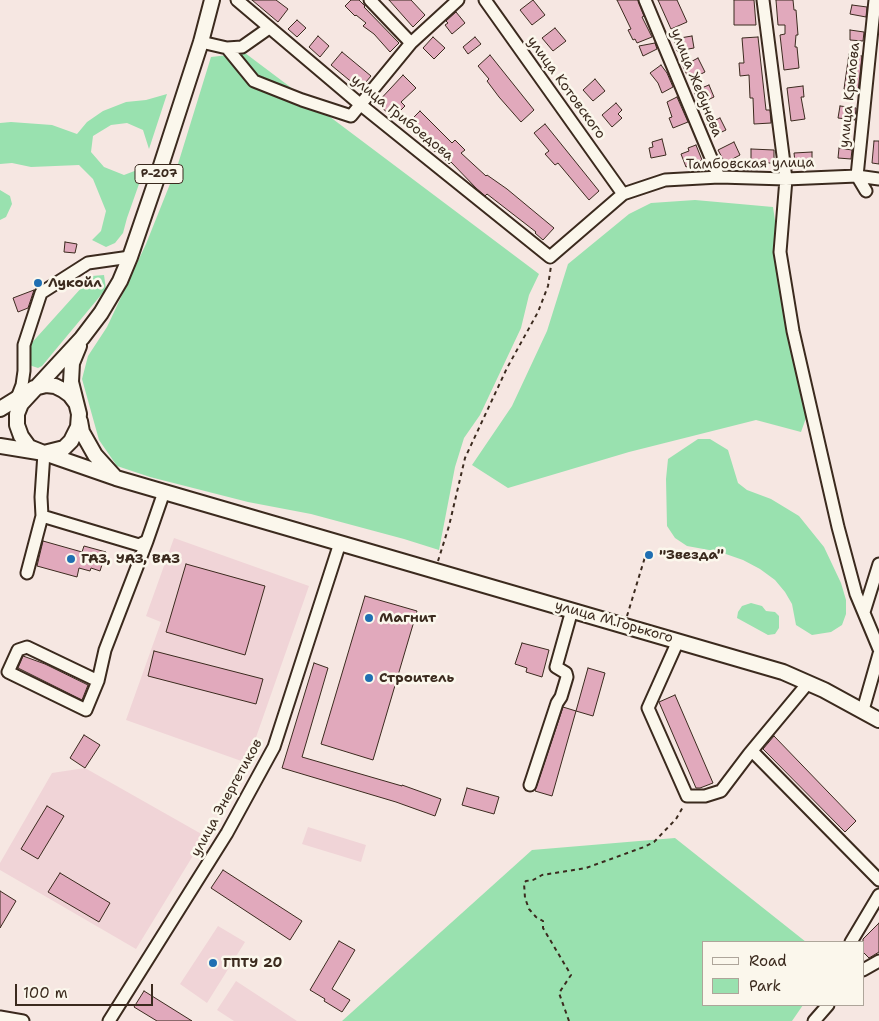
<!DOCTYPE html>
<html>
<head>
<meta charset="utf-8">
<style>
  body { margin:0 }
  #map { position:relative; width:879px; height:1021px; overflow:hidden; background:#f6e7e2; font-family:"Shantell Sans",sans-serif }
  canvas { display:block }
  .legend { position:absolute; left:702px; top:941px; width:162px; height:65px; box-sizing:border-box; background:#fbf7ec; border:1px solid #aea59a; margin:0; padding:6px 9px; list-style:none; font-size:15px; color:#3b2a1e }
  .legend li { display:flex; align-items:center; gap:10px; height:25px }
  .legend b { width:25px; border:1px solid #aea59a }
  .scale { position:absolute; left:15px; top:984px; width:138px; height:22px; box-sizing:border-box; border:2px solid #3b2a1e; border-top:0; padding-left:6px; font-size:15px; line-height:18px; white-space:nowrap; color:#3b2a1e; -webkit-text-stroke:4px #fbf7ec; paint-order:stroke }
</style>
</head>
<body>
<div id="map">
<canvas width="879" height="1021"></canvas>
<ul class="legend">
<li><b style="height:6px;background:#fbf7ec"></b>Road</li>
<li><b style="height:14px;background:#99e1af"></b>Park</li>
</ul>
<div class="scale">100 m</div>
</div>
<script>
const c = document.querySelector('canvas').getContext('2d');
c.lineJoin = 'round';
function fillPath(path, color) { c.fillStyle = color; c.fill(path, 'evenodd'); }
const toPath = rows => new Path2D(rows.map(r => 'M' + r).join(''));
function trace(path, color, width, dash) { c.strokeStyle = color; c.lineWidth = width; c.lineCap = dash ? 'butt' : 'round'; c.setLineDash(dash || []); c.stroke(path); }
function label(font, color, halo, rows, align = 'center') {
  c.font = font + ' "Shantell Sans",sans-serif'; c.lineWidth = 5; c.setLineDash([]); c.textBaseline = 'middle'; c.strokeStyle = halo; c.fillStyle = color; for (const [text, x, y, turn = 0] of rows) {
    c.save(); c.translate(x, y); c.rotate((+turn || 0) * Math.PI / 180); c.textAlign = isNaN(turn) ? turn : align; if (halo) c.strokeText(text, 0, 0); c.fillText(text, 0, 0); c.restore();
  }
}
fillPath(toPath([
  [174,538,309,586,247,763,126,720,161,622,146,616],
  [85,768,205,836,136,949,0,870,0,863,52,773],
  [308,827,366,845,361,862,302,844],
  [218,926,245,942,207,1003,180,984],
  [236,981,297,1021,234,1021,217,1010]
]), '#f0d4d7');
fillPath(toPath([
  [245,53,539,274,529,295,521,328,480,415,464,438,455,467,439,550,404,539,311,514,248,502,150,477,117,466,99,440,82,379,88,356,107,327,146,244,178,164,211,57],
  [167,94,149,149,143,130,127,123,111,125,93,136,91,152,104,167,124,175,145,167,127,218,123,233,115,243,106,247,92,240,101,231,106,211,93,179,79,165,31,167,12,163,0,164,0,123,11,122,52,125,77,134,87,122,103,111,126,102,146,100],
  [0,190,10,196,12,204,6,217,0,220],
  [695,200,773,207,781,261,789,339,811,404,801,432,756,420,629,452,508,488,472,465,512,406,547,331,568,264,629,214,651,203],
  [104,275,106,289,42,366,38,368,32,366,24,361,28,347,92,276],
  [698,439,710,439,728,450,738,483,747,490,771,499,799,516,824,547,841,583,846,600,846,614,842,625,831,632,812,635,796,625,792,604,785,592,775,580,760,569,743,560,720,552,687,546,675,538,667,526,666,479,668,459],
  [751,603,762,606,766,611,775,612,779,616,779,628,775,634,768,635,737,618,738,612,742,606],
  [675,838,806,942,703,942,703,1005,803,1005,792,1021,342,1021,532,850]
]), '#99e1af');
const building = toPath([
  [252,0,276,0,288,9,278,22,252,0],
  [351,0,359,0,365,6,364,7,399,43,390,52,374,34,363,26,366,23,356,15,355,16,345,6,351,0],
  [389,0,411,0,425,15,413,27,389,0],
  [533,0,545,15,532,25,520,10,533,0],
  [617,0,638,0,644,16,642,17,652,37,637,43,635,39,633,40,628,30,631,29,617,0],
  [658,0,677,0,687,22,671,29,658,0],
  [734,0,754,0,756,25,734,25,734,0],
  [776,0,793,0,794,10,796,10,798,35,796,35,795,47,797,47,799,68,784,70,780,35,785,34,785,25,778,25,776,0],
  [852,5,867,7,866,17,850,14,852,5],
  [456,12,465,23,452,34,445,25,448,23,446,21,456,12],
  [297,20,306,28,297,37,288,29,297,20],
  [555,28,566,41,553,51,542,38,555,28],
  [850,30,864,32,863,41,850,40,850,30],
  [318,36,329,46,320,57,309,47,318,36],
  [692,36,694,48,677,51,674,39,692,36],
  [433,37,445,48,434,59,423,48,433,37],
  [475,37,481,44,468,54,463,47,475,37],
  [758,37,766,110,770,110,771,123,754,124,753,98,750,98,749,75,740,76,739,63,744,63,742,38,758,37],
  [655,43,657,49,643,56,639,46,655,43],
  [342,52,371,76,360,89,331,65,342,52],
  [849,54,862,56,858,92,844,89,849,54],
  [490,55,534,110,521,122,499,97,487,81,489,79,478,66,490,55],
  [698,58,705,72,693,78,690,73,687,75,683,66,698,58],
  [661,65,667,73,673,87,662,93,658,83,650,73,661,65],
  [403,75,416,88,401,102,405,106,393,118,377,103,403,75],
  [595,79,605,91,593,101,583,90,595,79],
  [709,85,714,97,699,104,694,91,709,85],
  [803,86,804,97,801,97,805,119,791,121,787,88,803,86],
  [677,97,688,122,673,128,669,118,672,117,667,102,677,97],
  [616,103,622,110,618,114,622,118,612,127,602,115,616,103],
  [840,106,856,108,855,120,838,118,840,106],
  [420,111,452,143,455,140,465,150,461,153,486,176,487,175,507,189,554,228,543,240,535,233,536,232,487,194,485,196,476,188,451,162,449,164,436,151,435,152,406,125,420,111],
  [720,118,726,130,713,136,707,124,720,118],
  [545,124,599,191,589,200,558,163,555,165,545,154,549,151,534,133,545,124],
  [662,139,666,155,651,158,649,148,653,147,652,142,662,139],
  [874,141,879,141,879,164,872,163,874,141],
  [734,142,740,155,725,163,718,150,734,142],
  [696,145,702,160,686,167,681,154,689,151,688,148,696,145],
  [839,148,852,150,851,159,838,158,839,148],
  [751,149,774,150,774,163,751,163,751,149],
  [812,152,812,162,795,162,794,153,812,152],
  [65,242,77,244,75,253,64,252,65,242],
  [34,290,28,308,18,312,13,298,34,290],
  [43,541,82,552,84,546,106,552,100,571,91,568,90,571,79,568,77,577,37,566,43,541],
  [186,564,265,586,245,655,166,632,186,564],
  [365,596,417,611,373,760,321,744,365,596],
  [522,643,549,650,542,677,526,672,527,668,515,664,522,643],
  [154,651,263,679,256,704,148,676,154,651],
  [23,656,45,664,88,685,82,700,18,668,23,656],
  [314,663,328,668,302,757,402,786,402,785,441,799,435,816,396,802,282,768,314,663],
  [588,668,605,673,593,716,576,711,588,668],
  [675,695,713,783,700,788,696,788,659,702,675,695],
  [563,707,576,711,552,796,535,791,563,707],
  [84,735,100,745,85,768,70,758,84,735],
  [774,736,856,821,845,832,763,749,774,736],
  [467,788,499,797,494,814,462,805,467,788],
  [47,806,64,816,38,859,21,849,47,806],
  [223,870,302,921,290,940,211,888,223,870],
  [60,873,110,903,99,922,48,892,60,873],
  [0,891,16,901,0,928,0,891],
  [879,923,879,952,869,958,863,952,863,939,879,923],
  [339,941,355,950,332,989,350,1000,342,1012,324,1001,325,999,310,990,339,941],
  [144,991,192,1021,157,1021,134,1007,144,991]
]);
fillPath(building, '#e1a9bc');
trace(building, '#3b2a1e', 1);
const minor = toPath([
  [237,0,361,105,550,257,623,194,665,180,719,177,786,179,857,176,879,179],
  [370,0,411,43],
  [485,0,623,194],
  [645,0,719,177],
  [763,0,786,179,780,252,793,331,838,527,856,594,879,649],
  [201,42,227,48,254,81,302,100,351,116,411,43,458,0],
  [227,48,242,47,269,28],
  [866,191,857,176,875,0],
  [17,398,22,385,24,371,24,345,41,293,88,263,130,257],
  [44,453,41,497,42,516,139,545,147,541,164,492],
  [27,573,42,516],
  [864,612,879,564],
  [678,641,648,708,687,796,705,796,721,791,749,754,808,683],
  [98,681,27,647,18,650,8,672,86,710,98,681,105,650,147,541],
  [863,710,879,654],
  [752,751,879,880],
  [530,785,557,703,561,697,567,677,566,673,556,667,572,610],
  [851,942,879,895],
  [863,970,879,961],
  [0,1017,23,1021],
  [109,1021,227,833,274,747,340,543],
  [814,1021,828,1005]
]);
const major = toPath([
  [212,0,201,42,156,181,130,257,120,281,101,313,82,338,21,404,17,414,17,425,21,436,29,447,44,453,116,478,783,672,824,690,879,720],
  [0,409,34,388,46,385,55,386,63,390,70,395,76,403],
  [80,421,82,432,95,455,114,476],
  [0,446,44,453,64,448,71,441,78,427,79,414,71,382,72,363,79,346]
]);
trace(minor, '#3b2a1e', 15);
trace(major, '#3b2a1e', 18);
trace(toPath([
  [438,561,449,526,465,458,507,368,538,312,548,286,551,266],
  [627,616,645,557],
  [569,1021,559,993,571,975,543,928,543,921,536,917,529,909,525,898,524,883,526,881,533,880,542,875,586,868,644,847,654,842,676,819,683,807]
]), '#3b2a1e', 2, [4, 4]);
trace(minor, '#fbf7ec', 11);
trace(major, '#fbf7ec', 14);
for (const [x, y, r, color] of [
  [38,283,5,"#1f6fb2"],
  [649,555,5,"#1f6fb2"],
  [71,559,5,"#1f6fb2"],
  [369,618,5,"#1f6fb2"],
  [369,678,5,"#1f6fb2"],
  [213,963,5,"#1f6fb2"]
]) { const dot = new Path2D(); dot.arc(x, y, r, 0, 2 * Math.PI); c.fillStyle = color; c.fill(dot); trace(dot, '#fbf7ec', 2); }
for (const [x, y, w] of [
  [159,174,48]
]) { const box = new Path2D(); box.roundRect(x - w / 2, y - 9.5, w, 19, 4); c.fillStyle = '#fbf7ec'; c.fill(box); trace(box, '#3b2a1e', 1); }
label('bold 12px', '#3b2a1e', null, [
  ["Р-207",159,174]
]);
label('14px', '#3b2a1e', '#fbf7ec', [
  ["улица Жебунева",696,83,68],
  ["улица Котовского",566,88,54],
  ["улица Крылова",850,95,-84],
  ["улица Грибоедова",402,118,39],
  ["Тамбовская улица",750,164,-1],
  ["улица М.Горького",614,622,16],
  ["улица Энергетиков",227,798,-61]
]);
label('bold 14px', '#3b2a1e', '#fbf7ec', [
  ["Лукойл",48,283],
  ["\"Звезда\"",659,555],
  ["ГАЗ, УАЗ, ВАЗ",81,559],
  ["Магнит",379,618],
  ["Строитель",379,678],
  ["ГПТУ 20",223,963]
], 'left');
</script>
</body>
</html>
